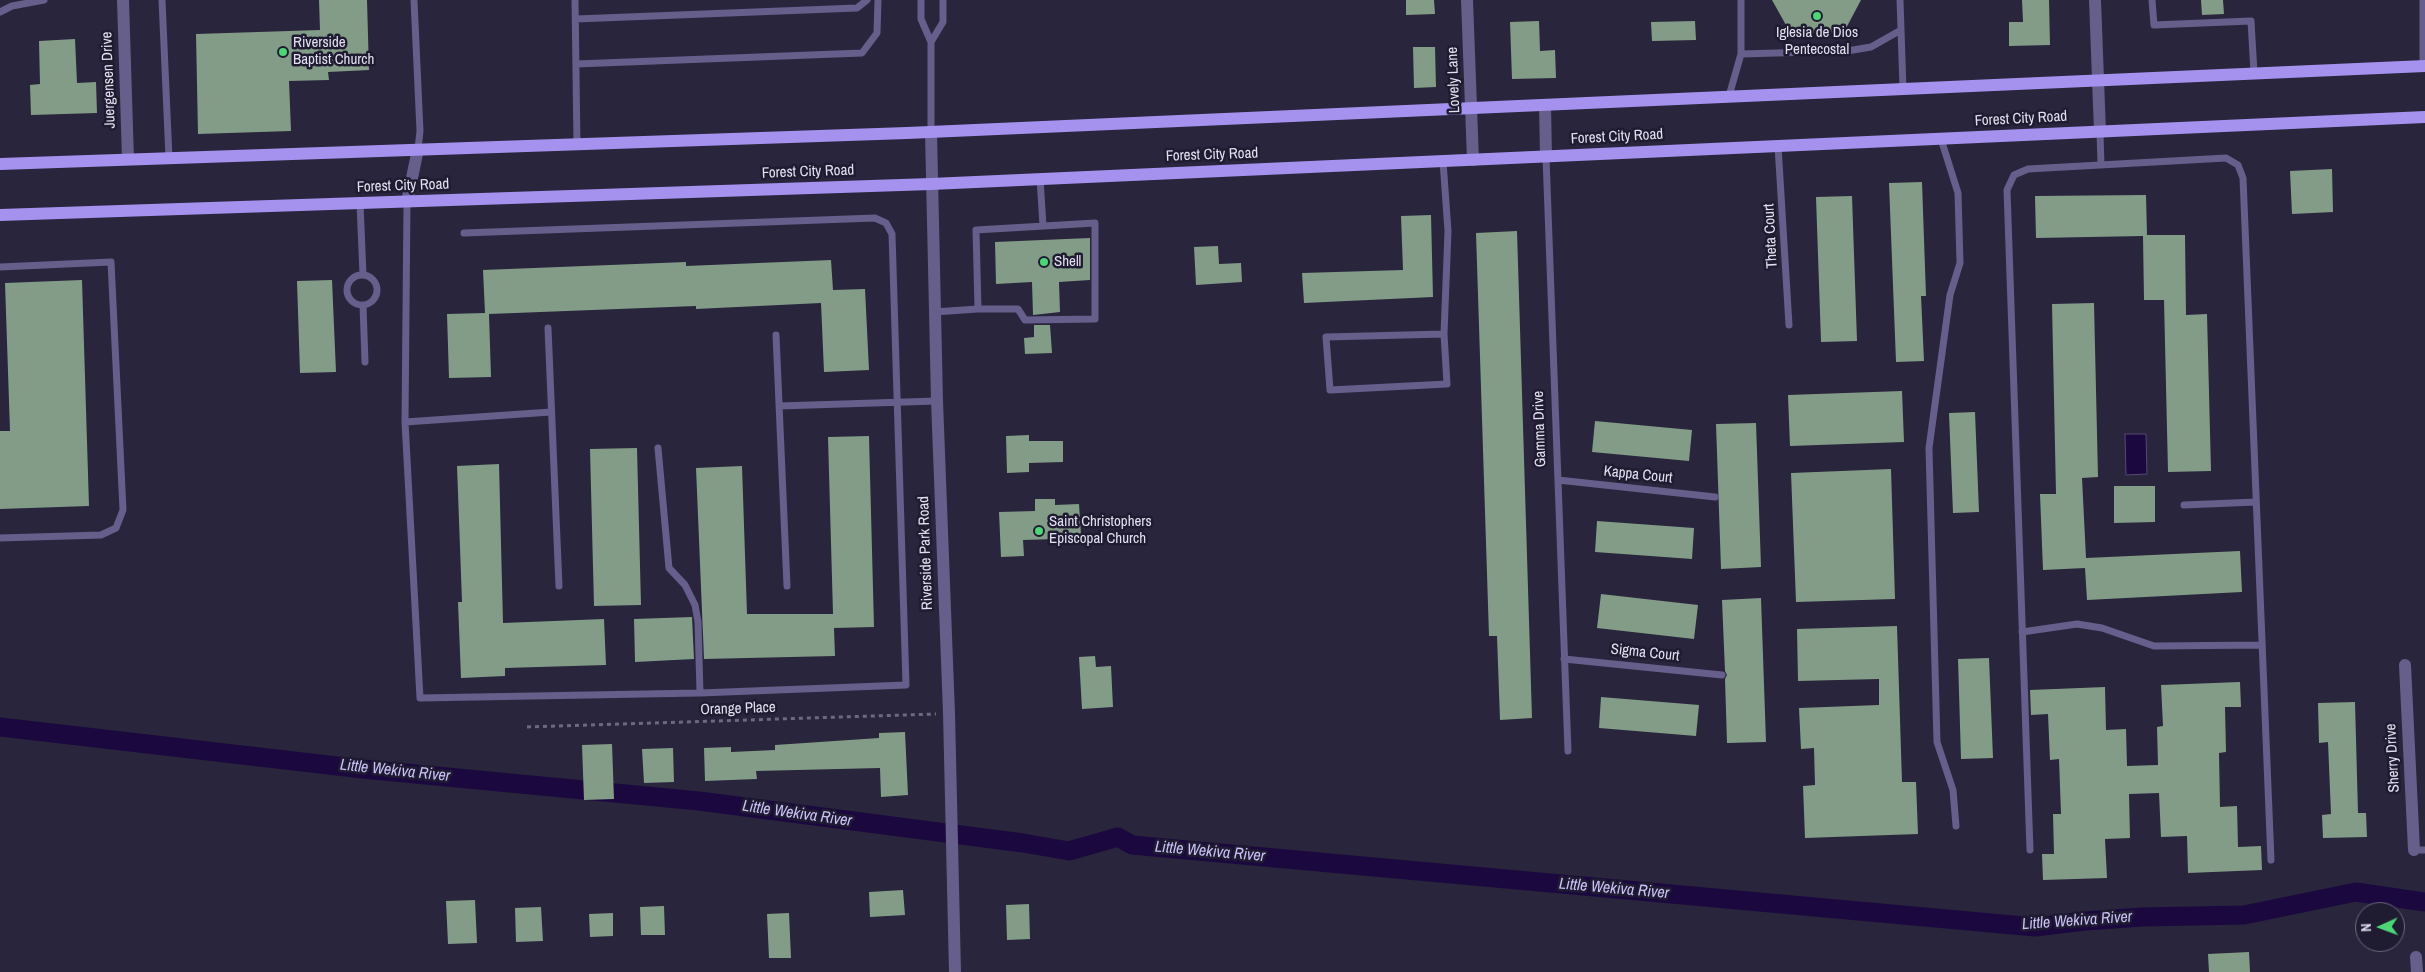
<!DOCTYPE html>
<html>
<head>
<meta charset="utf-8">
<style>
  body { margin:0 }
  #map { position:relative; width:2425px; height:972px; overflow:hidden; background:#29253c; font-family:"Archivo Narrow",sans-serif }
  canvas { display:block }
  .north { position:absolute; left:2355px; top:902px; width:50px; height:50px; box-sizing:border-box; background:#1f1b31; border:1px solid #6d6a7d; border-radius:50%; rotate:268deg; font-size:14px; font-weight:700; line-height:20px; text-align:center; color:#e2e0f0 }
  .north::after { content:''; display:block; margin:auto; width:18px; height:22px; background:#4dd676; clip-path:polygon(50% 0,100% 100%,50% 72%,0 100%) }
</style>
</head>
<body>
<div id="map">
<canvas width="2425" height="972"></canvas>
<div class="north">N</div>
</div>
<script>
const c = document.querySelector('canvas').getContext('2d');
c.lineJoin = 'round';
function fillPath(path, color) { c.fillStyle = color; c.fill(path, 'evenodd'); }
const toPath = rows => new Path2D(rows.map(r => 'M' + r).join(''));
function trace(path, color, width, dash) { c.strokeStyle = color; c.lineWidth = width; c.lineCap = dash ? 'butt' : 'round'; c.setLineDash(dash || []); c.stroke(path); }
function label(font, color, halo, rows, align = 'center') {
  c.font = font + ' "Archivo Narrow",sans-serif'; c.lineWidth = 5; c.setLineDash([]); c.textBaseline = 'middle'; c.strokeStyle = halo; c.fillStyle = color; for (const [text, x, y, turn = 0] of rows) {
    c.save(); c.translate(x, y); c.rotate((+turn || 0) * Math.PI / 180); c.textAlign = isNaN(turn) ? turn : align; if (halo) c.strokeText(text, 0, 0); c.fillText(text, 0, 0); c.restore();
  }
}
const water = toPath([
  [2125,434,2146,434,2147,474,2126,475,2125,434]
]);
fillPath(water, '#1b083f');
trace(water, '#574974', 1);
trace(toPath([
  [0,727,363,769,699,801,1023,843,1069,851,1118,837,1132,845,2035,927,2085,921,2143,917,2244,915,2356,892,2425,902]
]), '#1b083f', 19);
fillPath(toPath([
  [319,0,367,0,369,70,328,72,329,80,289,81,291,131,198,134,196,34,320,30],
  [1406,0,1434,0,1435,14,1406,15],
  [1772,0,1861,0,1844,32,1791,34],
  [2022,0,2049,0,2050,45,2009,46,2009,22,2023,22],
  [2201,0,2223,0,2224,14,2202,15],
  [1539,21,1540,51,1555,50,1556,78,1512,79,1510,22],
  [1695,21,1696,40,1652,41,1651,22],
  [75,39,77,83,96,82,97,113,31,115,30,85,40,84,39,41],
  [1413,47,1435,47,1436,87,1414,88],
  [2332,169,2333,212,2292,214,2290,171],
  [1922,182,1926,296,1921,296,1924,361,1896,362,1889,183],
  [2146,195,2147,235,2185,235,2186,315,2207,314,2211,471,2168,472,2164,300,2144,300,2143,236,2036,238,2035,196],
  [1852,196,1857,341,1821,342,1816,197],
  [1431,215,1433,297,1304,303,1302,273,1403,270,1401,216],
  [1517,231,1532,718,1500,720,1497,636,1489,636,1476,233],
  [1090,238,1090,280,1059,282,1060,312,1033,315,1032,282,996,284,995,242],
  [1218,246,1219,264,1241,263,1242,282,1196,285,1194,247],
  [831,260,833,290,865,289,869,370,824,372,821,303,696,309,696,306,489,314,491,377,449,378,447,314,485,313,483,270,686,262,686,266],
  [82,280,89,506,0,509,0,431,10,431,5,283],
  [332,280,336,372,300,373,297,281],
  [2094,303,2098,477,2082,478,2086,558,2240,551,2242,592,2087,600,2085,568,2043,570,2040,494,2056,494,2052,304],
  [1034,325,1050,325,1052,353,1025,354,1024,338,1034,337],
  [1902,391,1904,442,1790,446,1788,395],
  [1975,412,1979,512,1953,513,1949,413],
  [1595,421,1692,430,1689,461,1592,452],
  [1756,423,1761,567,1721,569,1716,424],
  [1029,435,1029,441,1063,441,1063,462,1029,463,1029,472,1007,473,1006,436],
  [869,436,874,627,834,628,835,656,704,659,696,468,742,466,747,614,833,614,828,437],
  [637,448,641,605,594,606,590,449],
  [499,464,503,623,604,619,606,665,505,668,505,676,461,678,458,602,462,602,457,466],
  [1891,469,1895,599,1796,602,1791,473],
  [2114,486,2155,486,2155,522,2114,523],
  [1035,499,1055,499,1055,505,1079,504,1081,535,1056,536,1056,539,1023,540,1024,556,1001,557,999,512,1035,511],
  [1597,521,1694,528,1692,559,1595,552],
  [1601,594,1698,605,1694,639,1597,628],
  [1761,598,1766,742,1727,743,1725,679,1727,675,1725,671,1722,600],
  [692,617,694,659,635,662,634,619],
  [1897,626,1902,782,1916,782,1918,834,1805,838,1803,786,1815,785,1814,748,1801,749,1799,708,1879,705,1879,679,1798,681,1797,629],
  [1095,656,1096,667,1111,666,1113,707,1082,709,1079,657],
  [1989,658,1993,758,1961,759,1958,659],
  [2240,682,2241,707,2225,707,2226,752,2219,753,2220,807,2237,806,2238,847,2261,846,2262,870,2188,873,2187,836,2161,837,2159,793,2129,794,2130,838,2105,839,2107,878,2043,880,2042,854,2054,854,2053,814,2061,814,2059,759,2050,760,2048,714,2031,715,2030,690,2105,687,2106,730,2126,729,2127,766,2158,765,2157,727,2163,726,2161,685],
  [1601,697,1699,705,1696,736,1599,728],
  [2355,702,2358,813,2366,813,2367,837,2323,838,2322,815,2331,814,2328,742,2319,743,2318,703],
  [905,732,908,795,881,797,880,768,756,771,757,779,705,781,704,748,731,747,731,752,775,750,775,745,879,738,879,733],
  [612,744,614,799,584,800,582,745],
  [673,748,674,782,644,783,642,749],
  [903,890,905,915,870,917,869,892],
  [475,900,477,943,448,944,446,901],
  [1029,904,1030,939,1007,940,1006,905],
  [664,906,665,935,641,935,640,907],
  [541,907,543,941,516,942,515,908],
  [613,913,613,936,590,937,589,914],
  [789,913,791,958,769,958,767,914],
  [2249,952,2250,972,2209,972,2208,954]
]), '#839c87');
trace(toPath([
  [527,727,936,714]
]), '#6d6a7e', 3, [4, 4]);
trace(toPath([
  [162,0,169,158],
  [414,0,420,131,418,149],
  [575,0,577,144],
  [921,0,921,19,931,42,931,132],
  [1900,0,1903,89],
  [2152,0,2154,25,2251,21,2254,73],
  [2423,0,2423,66],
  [0,12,12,6,44,0],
  [576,19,857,8,867,0],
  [931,42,943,22,943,0],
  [1741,54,1847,51,1871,47,1901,30],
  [576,64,862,53,877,33,878,0],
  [1729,96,1741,54,1741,0],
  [2100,132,2101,165],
  [1941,139,1958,193,1960,263,1950,295,1929,448,1937,742,1953,790,1956,826],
  [1778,146,1789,325],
  [1546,157,1568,751],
  [1443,161,1448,231,1444,334,1447,384,1330,390,1326,337,1444,334],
  [1040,178,1043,226],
  [407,202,405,422,420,698,700,693,906,685,892,234,886,223,875,218,464,233],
  [360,203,363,275],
  [0,267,111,262,123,510,116,528,101,535,0,538],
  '347 290a15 15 0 1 1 30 0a15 15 0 1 1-30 0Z',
  [363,305,365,362],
  [934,312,978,309,1018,309,1025,320,1095,319,1095,223,976,230,978,309],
  [548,328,559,586],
  [776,335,787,586],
  [779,406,937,401],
  [405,422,551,412],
  [658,448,669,568,685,585,695,605,698,622,700,693],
  [1558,480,1715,497],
  [2184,505,2256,502],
  [2022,632,2077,624,2102,628,2154,646,2262,645],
  [1564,659,1722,675],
  [2030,850,2007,190,2014,175,2028,169,2226,158,2238,165,2243,178,2271,860],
  [2414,850,2425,850]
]), '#665e8b', 7);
trace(toPath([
  [123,0,128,159],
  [1467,0,1473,160],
  [2095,0,2100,132],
  [1545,105,1546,157],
  [407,202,418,149],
  [2405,665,2414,850],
  [2416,957,2417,972]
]), '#665e8b', 12);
trace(toPath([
  [931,132,937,401,949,713,955,972]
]), '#665e8b', 12);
trace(toPath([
  [0,164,907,133,2425,66],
  [0,215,931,184,2425,117]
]), '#a492ee', 12);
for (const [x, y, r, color] of [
  [1817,16,5,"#4dd676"],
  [283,52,5,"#4dd676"],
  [1044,262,5,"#4dd676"],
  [1039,531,5,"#4dd676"]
]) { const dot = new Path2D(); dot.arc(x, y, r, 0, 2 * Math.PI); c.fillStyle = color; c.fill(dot); trace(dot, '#1f1b31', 2); }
label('15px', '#e2e0f0', '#1f1b31', [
  ["Iglesia de Dios",1817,33,"center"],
  ["Pentecostal",1817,50,"center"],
  ["Riverside",293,43],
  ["Baptist Church",293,60],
  ["Shell",1054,262],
  ["Saint Christophers",1049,522],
  ["Episcopal Church",1049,539]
], 'left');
label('15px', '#e2e0f0', '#1f1b31', [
  ["Juergensen Drive",109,80,-92],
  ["Lovely Lane",1454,80,-92],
  ["Forest City Road",2021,119,-3],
  ["Forest City Road",1617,137,-3],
  ["Forest City Road",1212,155,-2],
  ["Forest City Road",808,172,-2],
  ["Forest City Road",403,186,-2],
  ["Theta Court",1771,236,-93],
  ["Gamma Drive",1540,429,-92],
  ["Kappa Court",1638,475,6],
  ["Riverside Park Road",926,553,-92],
  ["Sigma Court",1645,653,6],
  ["Orange Place",738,709,-2],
  ["Sherry Drive",2393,758,-93]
]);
label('italic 16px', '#c9c1f7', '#1f1b31', [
  ["Little Wekiva River",395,771,6],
  ["Little Wekiva River",797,814,8],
  ["Little Wekiva River",1210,852,5],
  ["Little Wekiva River",1614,889,5],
  ["Little Wekiva River",2077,921,-4]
]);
</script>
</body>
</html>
